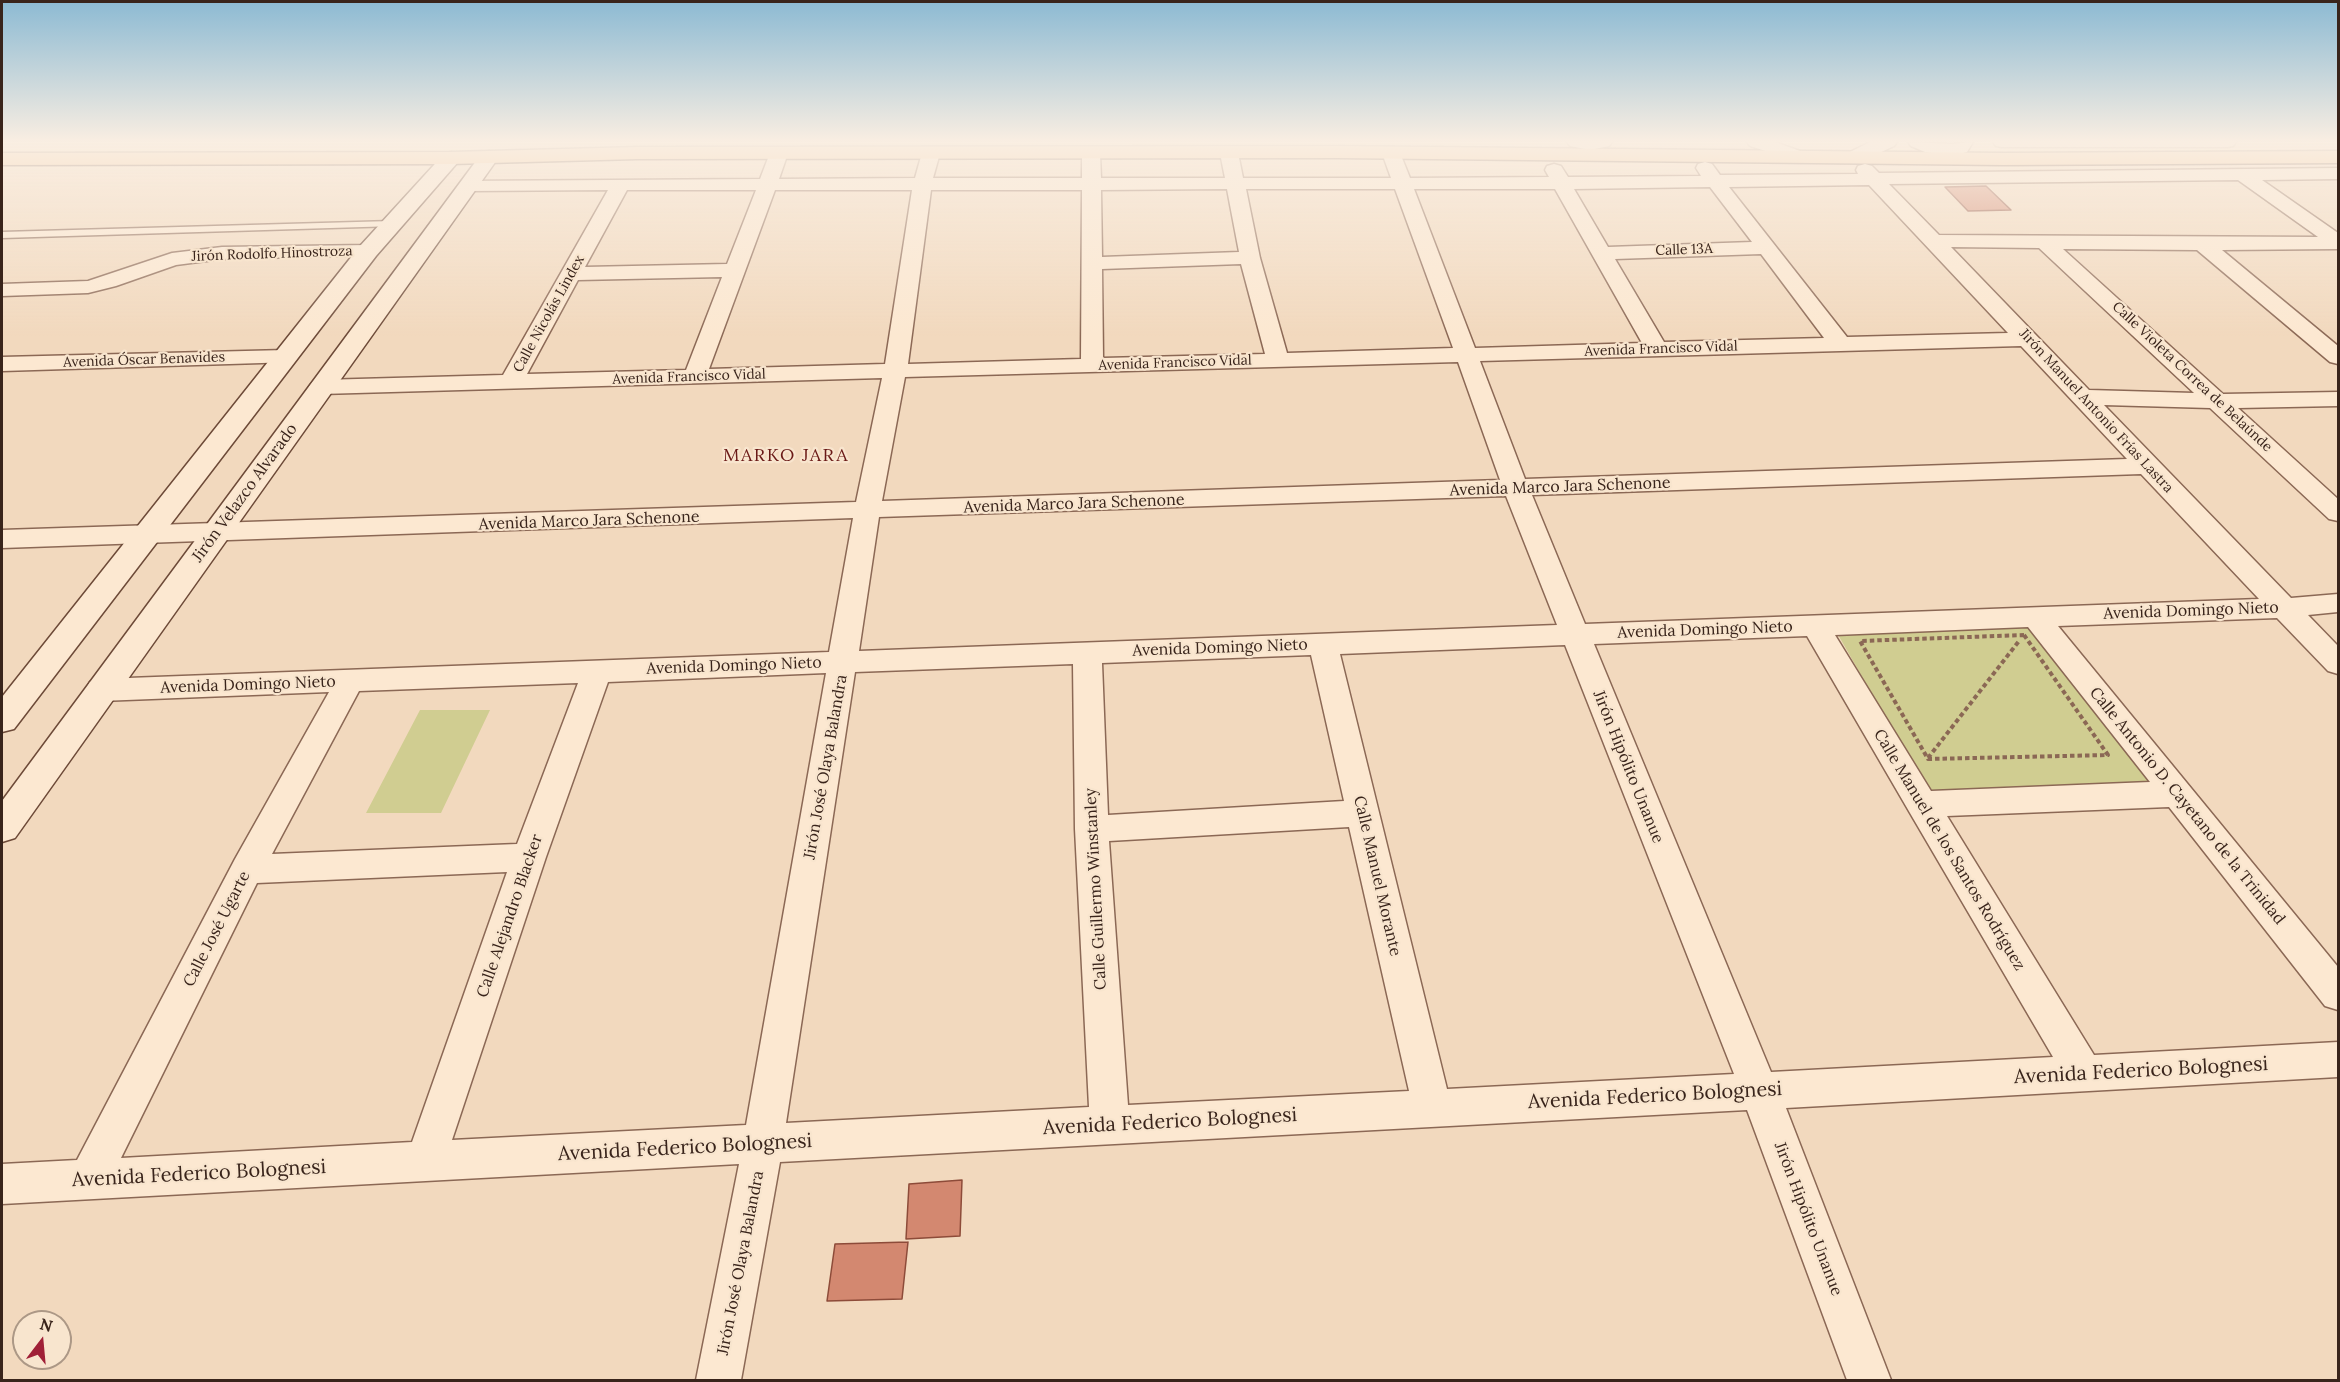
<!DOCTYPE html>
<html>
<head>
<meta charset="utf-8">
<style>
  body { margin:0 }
  #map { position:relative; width:2340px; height:1382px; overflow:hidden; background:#f2d9be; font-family:Lora,serif }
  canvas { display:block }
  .frame { position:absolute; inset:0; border:3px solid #39241b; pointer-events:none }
  .north { position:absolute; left:12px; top:1310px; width:60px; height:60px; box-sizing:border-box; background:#f8e5ce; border:2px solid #ac9886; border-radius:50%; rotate:16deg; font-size:16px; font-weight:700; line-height:24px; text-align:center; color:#39241b }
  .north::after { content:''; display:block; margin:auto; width:21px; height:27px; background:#a02037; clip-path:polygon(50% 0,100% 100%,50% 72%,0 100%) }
</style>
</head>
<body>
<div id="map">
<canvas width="2340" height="1382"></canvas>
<div class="frame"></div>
<div class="north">N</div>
</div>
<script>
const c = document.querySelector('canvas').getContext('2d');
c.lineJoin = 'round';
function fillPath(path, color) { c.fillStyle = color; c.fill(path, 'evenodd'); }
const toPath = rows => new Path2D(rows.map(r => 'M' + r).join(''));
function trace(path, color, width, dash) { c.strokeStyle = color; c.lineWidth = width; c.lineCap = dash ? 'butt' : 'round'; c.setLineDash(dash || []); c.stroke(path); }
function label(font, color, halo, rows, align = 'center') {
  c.font = font + ' Lora,serif'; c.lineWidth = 4.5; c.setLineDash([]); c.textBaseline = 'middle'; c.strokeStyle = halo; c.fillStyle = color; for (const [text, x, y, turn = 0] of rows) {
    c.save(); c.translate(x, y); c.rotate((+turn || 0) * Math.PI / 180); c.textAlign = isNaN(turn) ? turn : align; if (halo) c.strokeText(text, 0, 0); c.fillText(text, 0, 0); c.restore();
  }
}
fillPath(toPath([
  [2035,617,2176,794,1932,791,1886,719,1832,624],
  [420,710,490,710,441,813,366,813]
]), '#d0cd91');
const building = toPath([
  [1986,186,2011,210,1968,211,1945,187,1986,186],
  [962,1180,960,1236,906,1239,909,1184,962,1180],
  [908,1242,902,1299,827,1301,835,1244,908,1242]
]);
fillPath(building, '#d38870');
trace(building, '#8d4b39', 1.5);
const lane = toPath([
  [392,221,396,222,396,226,2,238,2,232,392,221]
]);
const street = toPath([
  [1567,142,1612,142,1609,146,1590,150,1570,146,1567,142],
  [1747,142,1775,142,1800,151,1803,155,1800,159,1794,160,1750,146,1747,142],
  [1993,142,2236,142,2233,146,2227,147,2002,147,1996,146,1993,142],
  [779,148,785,149,788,153,779,179,915,178,922,153,925,149,931,148,937,149,940,153,933,178,1082,178,1082,154,1085,150,1091,149,1097,150,1100,154,1101,178,1225,178,1220,153,1223,149,1229,148,1235,149,1238,153,1243,178,1391,178,1382,153,1385,149,1391,148,1397,149,1400,153,1410,178,1549,177,1545,170,1547,166,1554,164,1561,166,1568,177,1701,176,1696,168,1698,164,1705,162,1712,164,1720,175,1858,174,1856,170,1858,166,1865,164,1872,166,1879,173,2338,168,2338,179,2262,180,2338,233,2338,249,2222,250,2338,346,2338,364,2330,362,2197,250,2063,249,2223,394,2338,392,2338,406,2238,408,2338,499,2338,521,2329,519,2210,408,2104,405,2291,598,2338,594,2338,612,2308,615,2338,646,2338,674,2328,671,2277,618,2058,626,2338,967,2338,1010,2325,1006,2169,807,1947,816,2094,1055,2338,1042,2338,1077,1786,1108,1891,1380,1847,1380,1747,1110,780,1162,741,1380,696,1380,739,1164,2,1204,2,1164,77,1160,235,859,329,692,101,701,90,698,86,690,90,682,101,679,829,652,853,518,2,548,2,530,856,502,882,378,321,394,313,392,309,387,313,382,321,380,503,375,608,190,469,191,462,189,460,185,462,181,760,179,770,153,773,149,779,148],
  [2238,180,2318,237,1939,235,1889,184,2238,180],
  [1869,185,2008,333,1847,337,1729,187,1869,185],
  [1710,187,1752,242,1608,247,1574,189,1710,187],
  [1227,189,1239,252,1102,257,1101,190,1227,189],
  [1246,189,1395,189,1453,348,1287,353,1260,258,1246,189],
  [1414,189,1555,189,1642,343,1475,348,1414,189],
  [627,190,756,190,727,264,585,267,627,190],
  [775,190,912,190,885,364,709,369,775,190],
  [931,190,1082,190,1081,359,908,364,931,190],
  [1951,247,2039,248,2194,393,2089,390,1951,247],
  [1761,254,1824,338,1664,342,1615,259,1761,254],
  [1241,264,1265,354,1103,358,1102,269,1241,264],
  [722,277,686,370,527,374,578,280,722,277],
  [2021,346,2127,459,1525,479,1480,361,2021,346],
  [1458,362,1500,480,882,501,905,377,1458,362],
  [2141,474,2259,599,1585,624,1532,495,2141,474],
  [1506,496,1557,625,859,651,879,517,1506,496],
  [2028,627,2150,782,1931,791,1835,635,2028,627],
  [1807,636,1910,813,2053,1057,1771,1072,1594,644,1807,636],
  [1565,645,1734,1074,1447,1089,1340,654,1565,645],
  [1311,655,1344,801,1108,815,1102,663,1311,655],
  [1073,664,1075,829,1089,1107,786,1123,855,672,1073,664],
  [826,673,746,1125,452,1140,546,857,608,682,826,673],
  [578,683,517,844,272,854,359,691,578,683],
  [1349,827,1409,1091,1128,1105,1109,841,1349,827],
  [507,872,412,1142,121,1158,257,883,507,872],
  [368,245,375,247,378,251,375,255,222,259,176,265,116,286,88,293,2,296,2,284,88,281,172,253,222,247,368,245],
  [286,350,294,352,297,357,294,362,2,371,2,357,286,350]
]);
const secondary = toPath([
  [1870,142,1897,142,1894,146,1860,162,1846,162,1843,158,1846,154,1870,142],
  [1908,142,1952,144,1973,142,1967,152,1952,156,1925,152,1911,146,1908,142],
  [489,151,496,153,499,157,496,161,15,838,2,842,2,801,482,153,489,151],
  [451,152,458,154,461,158,458,162,376,256,14,729,2,732,2,697,360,246,444,154,451,152]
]);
const primary = toPath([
  [1338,146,2004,153,2338,151,2338,163,2004,165,1338,158,637,159,451,164,2,165,2,153,451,152,637,147,1338,146]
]);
trace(lane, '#8b6855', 3);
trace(street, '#8b6855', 3);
trace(secondary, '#6d4a38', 3);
trace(primary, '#58382a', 3);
trace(toPath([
  [2024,635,2108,755,1928,759,1860,641,2024,635],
  [1928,758,2019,641]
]), '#8b6855', 4, [4.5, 3]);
fillPath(lane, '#fce8d1');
fillPath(street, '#fce8d1');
fillPath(secondary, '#fce8d1');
fillPath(primary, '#f9c791');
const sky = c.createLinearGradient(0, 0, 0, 336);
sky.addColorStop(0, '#8cbad3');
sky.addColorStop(0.42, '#f9eee2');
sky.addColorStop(1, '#f9eee200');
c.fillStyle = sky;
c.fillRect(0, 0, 2340, 336);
label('14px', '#39241b', '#f8e5ce', [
  ["Calle 13A",1684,250,-2],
  ["Jirón Rodolfo Hinostroza",272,254,-2],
  ["Calle Nicolás Lindex",549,314,-61],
  ["Avenida Francisco Vidal",1661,349,-2],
  ["Avenida Óscar Benavides",144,360,-2],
  ["Avenida Francisco Vidal",1175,363,-2],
  ["Avenida Francisco Vidal",689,377,-2],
  ["Calle Violeta Correa de Belaúnde",2192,377,43],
  ["Jirón Manuel Antonio Frías Lastra",2096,411,47]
]);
label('16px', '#39241b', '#f8e5ce', [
  ["Avenida Marco Jara Schenone",1560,487,-2],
  ["Jirón Velazco Alvarado",245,493,-54],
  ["Avenida Marco Jara Schenone",1074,504,-2],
  ["Avenida Marco Jara Schenone",589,521,-2],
  ["Avenida Domingo Nieto",2191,611,-2],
  ["Avenida Domingo Nieto",1705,630,-2],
  ["Avenida Domingo Nieto",1220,648,-2],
  ["Avenida Domingo Nieto",734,666,-2],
  ["Avenida Domingo Nieto",248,685,-2],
  ["Jirón José Olaya Balandra",826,767,-80],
  ["Jirón Hipólito Unanue",1628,767,68],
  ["Calle Antonio D. Cayetano de la Trinidad",2187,806,51],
  ["Calle Manuel de los Santos Rodríguez",1949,850,59],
  ["Calle Manuel Morante",1377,876,77],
  ["Calle Guillermo Winstanley",1096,889,-93],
  ["Calle Alejandro Blacker",510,916,-71],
  ["Calle José Ugarte",217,929,-63],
  ["Jirón Hipólito Unanue",1808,1219,69],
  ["Jirón José Olaya Balandra",741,1263,-79]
]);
c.letterSpacing = '1.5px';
label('18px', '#6a1916', '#f8e5ce', [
  ["MARKO JARA",786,456]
]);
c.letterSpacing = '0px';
label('20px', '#39241b', '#f8e5ce', [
  ["Avenida Federico Bolognesi",2141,1071,-3],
  ["Avenida Federico Bolognesi",1655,1096,-3],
  ["Avenida Federico Bolognesi",1170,1122,-3],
  ["Avenida Federico Bolognesi",685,1148,-3],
  ["Avenida Federico Bolognesi",199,1174,-3]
]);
</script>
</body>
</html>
